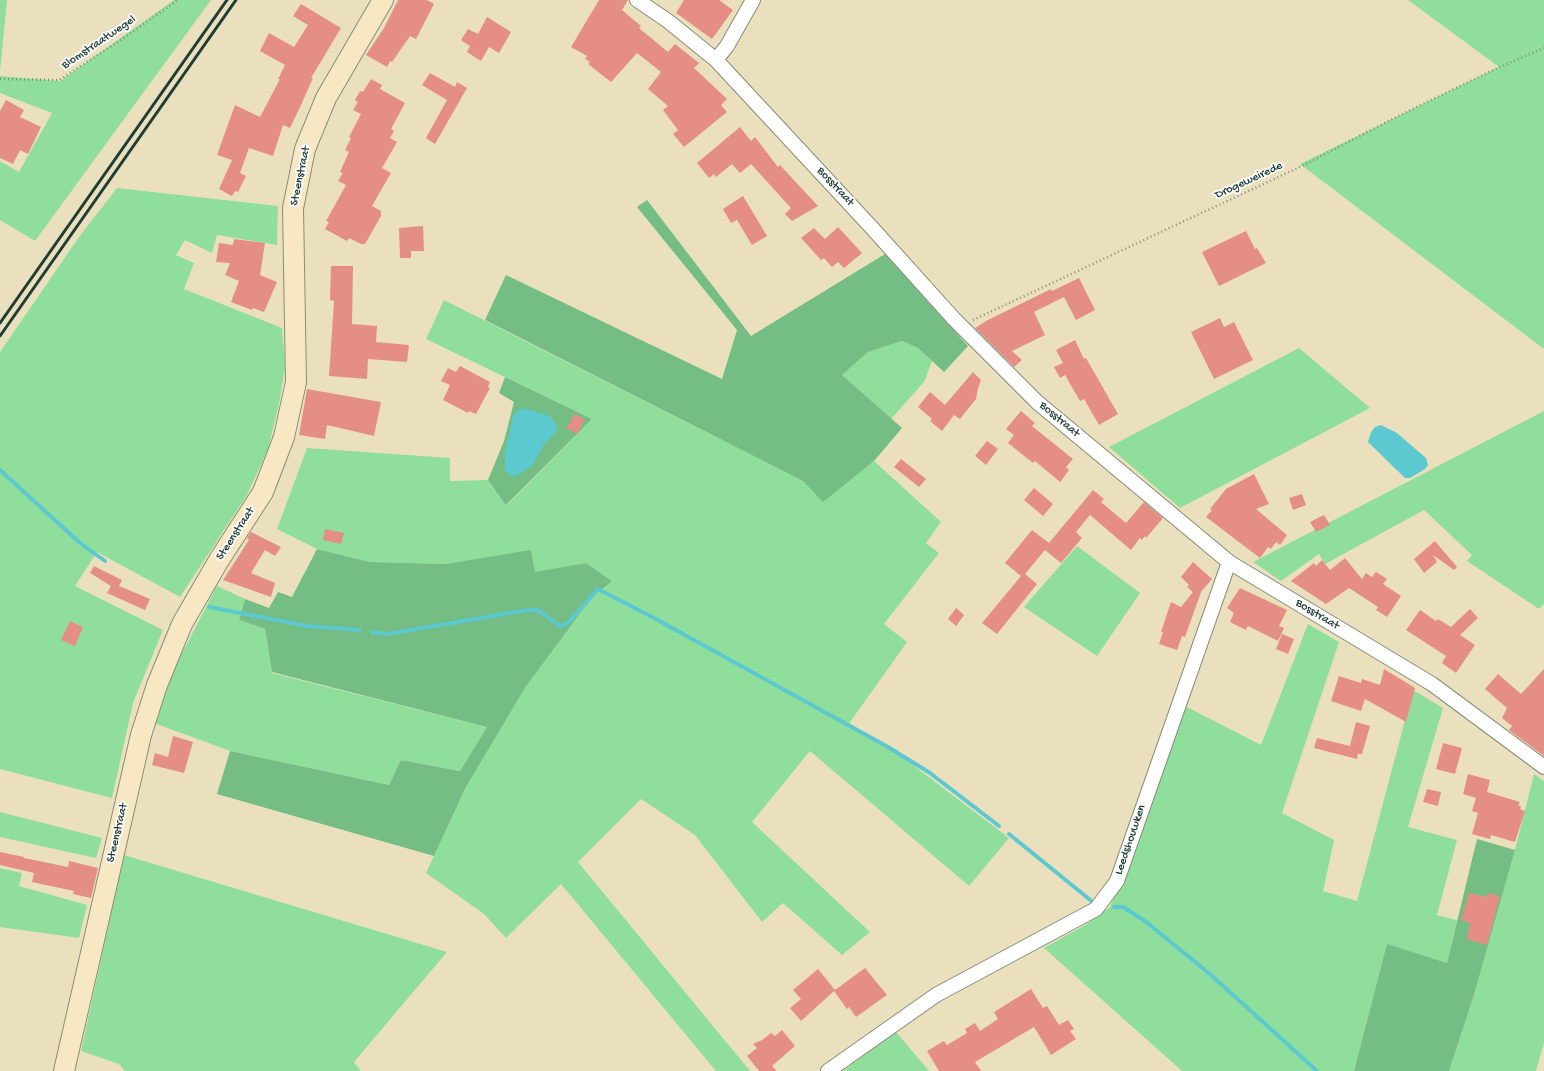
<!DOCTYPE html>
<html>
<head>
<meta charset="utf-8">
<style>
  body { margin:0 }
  canvas { display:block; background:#ebe0be }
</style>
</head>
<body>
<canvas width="1544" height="1071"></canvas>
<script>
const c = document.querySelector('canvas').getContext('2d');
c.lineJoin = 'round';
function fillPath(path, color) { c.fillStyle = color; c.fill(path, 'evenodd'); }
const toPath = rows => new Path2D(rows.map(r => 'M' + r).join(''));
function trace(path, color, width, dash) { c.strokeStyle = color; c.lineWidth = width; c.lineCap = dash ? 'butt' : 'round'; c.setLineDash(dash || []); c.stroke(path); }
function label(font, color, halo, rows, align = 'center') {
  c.font = font + ' "Gochi Hand",sans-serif'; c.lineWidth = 3.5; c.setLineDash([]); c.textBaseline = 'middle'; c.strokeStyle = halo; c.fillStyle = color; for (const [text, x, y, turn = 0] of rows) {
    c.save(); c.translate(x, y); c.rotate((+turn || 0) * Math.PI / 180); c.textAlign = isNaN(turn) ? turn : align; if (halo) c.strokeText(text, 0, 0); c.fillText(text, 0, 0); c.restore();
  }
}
fillPath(toPath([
  [0,0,7,0,0,72],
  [174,0,211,0,35,241,0,220,0,161,19,172,52,113,0,93,0,76,60,81],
  [1408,0,1544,0,1544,349,1300,164,1499,67],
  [117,188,278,206,277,245,217,235,212,253,185,240,176,255,194,263,184,289,282,328,285,367,279,404,268,449,247,495,180,597,97,552,75,586,163,630,133,703,112,798,0,769,0,352,79,237],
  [444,300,803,481,823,501,874,461,941,522,926,543,939,553,884,624,907,642,848,725,901,756,1009,838,969,886,810,751,752,822,870,932,842,955,783,903,762,922,695,835,641,799,578,862,750,1071,716,1071,561,884,506,938,484,914,426,873,466,787,525,688,598,589,602,591,612,581,586,563,535,573,531,551,446,564,370,562,317,549,277,529,307,448,450,458,450,481,488,480,507,505,592,419,426,339],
  [902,341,918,348,932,361,924,382,891,419,842,375,868,352],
  [1299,348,1370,408,1180,508,1109,447],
  [1544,411,1544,604,1539,609,1467,561,1472,555,1424,510,1325,564,1319,554,1281,581,1253,562],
  [1077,546,1140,593,1097,656,1024,607],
  [217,586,245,599,239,620,265,629,272,673,487,727,460,771,401,760,389,785,230,751,154,723,179,659],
  [1308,624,1339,642,1282,813,1334,840,1323,891,1357,901,1413,690,1443,708,1408,827,1457,840,1437,915,1457,920,1447,963,1387,945,1354,1071,1182,1071,1044,948,1087,924,1110,907,1185,706,1261,745],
  [1534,774,1544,781,1544,1043,1536,1071,1449,1071,1474,995,1515,850],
  [0,812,102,838,96,858,0,837],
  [124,855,447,952,354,1062,361,1071,125,1071,119,1064,81,1051],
  [0,868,22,873,19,886,87,905,79,938,0,927],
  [896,1032,929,1071,843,1071]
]), '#90de9c');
fillPath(toPath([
  [647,200,751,336,885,254,968,346,944,372,918,348,902,341,868,352,842,375,902,428,874,461,823,502,803,481,485,320,506,275,722,379,737,330,637,207],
  [505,377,592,419,506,505,488,480,504,441,514,402,499,393],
  [317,549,370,562,446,564,531,550,535,572,586,563,612,581,601,591,598,589,525,688,466,787,434,856,217,794,230,751,389,785,401,760,460,771,487,727,272,672,265,629,239,620,245,599,269,608,278,592,292,597],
  [1477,839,1515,850,1474,995,1449,1071,1354,1071,1387,944,1447,963]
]), '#74bd84');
fillPath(toPath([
  [523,408,550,416,556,424,557,431,542,447,533,465,515,476,510,475,505,470,505,454,513,416,516,412],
  [1381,425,1397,433,1426,458,1428,465,1425,469,1410,478,1405,478,1368,442,1371,432,1375,427]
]), '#5bc9cf');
trace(toPath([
  [0,470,80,543,105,561],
  [209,607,307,626,360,630],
  [372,632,388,634,527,610,538,610,558,625,561,626,568,623,598,589,654,618,888,747,930,773,999,826],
  [1009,834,1094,903],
  [1114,907,1123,907,1145,921,1211,975,1317,1071]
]), '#5bc9cf', 4);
fillPath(toPath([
  [398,0,427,0,434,4,416,39,410,36,392,62,390,61,387,67,366,55,384,28],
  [599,0,628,0,622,10,641,26,639,28,668,52,675,44,699,63,694,68,727,99,721,105,727,112,684,147,673,134,678,130,663,110,668,106,648,89,661,72,637,53,611,82,588,64,590,62,585,59,587,56,571,47],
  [684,0,719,0,733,10,712,39,676,13],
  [301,4,341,28,311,78,313,78,301,105,290,128,283,125,273,156,249,148,240,173,246,176,238,192,235,191,232,196,219,189,232,160,217,155,235,105,260,117,280,79,278,79,285,65,260,51,269,33,294,47,308,25,293,16],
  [487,17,511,32,499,53,489,47,481,61,467,52,470,46,461,40,468,29,478,34],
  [430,73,455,87,457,82,467,88,435,144,426,138,447,100,422,85],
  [371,79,382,85,380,89,405,103,391,129,394,131,390,138,397,142,382,168,391,173,372,206,381,211,381,216,365,244,361,244,349,238,347,241,325,229,329,222,326,221,346,185,338,181,343,173,340,172,349,152,345,150,351,138,349,137,361,114,353,110,358,102,355,100,360,91,363,92],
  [6,100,24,110,20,117,41,127,28,154,20,150,13,164,0,158,0,111],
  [740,127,751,141,755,137,778,167,780,165,818,206,792,221,785,214,791,208,751,164,740,173,732,164,716,177,714,174,709,178,697,163],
  [743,196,767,236,752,245,737,220,731,223,723,209],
  [423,226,424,251,411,251,411,258,400,258,399,228],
  [838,227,862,253,844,268,838,262,832,267,824,258,821,260,801,238,814,228,825,239],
  [1246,231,1255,249,1257,248,1266,263,1219,286,1202,252],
  [234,239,265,243,260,275,277,282,264,312,253,308,252,310,231,302,239,281,225,275,230,263,216,262,219,243,233,245],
  [331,266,353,266,352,324,377,326,376,342,409,345,407,362,368,359,367,379,329,376,334,301,330,300],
  [1079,278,1095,310,1076,320,1064,297,1034,312,1045,335,1012,351,1022,360,1014,367,975,328,988,320,1051,289,1052,291],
  [1220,318,1224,327,1234,322,1253,360,1214,379,1191,332],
  [1075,340,1084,359,1086,358,1118,414,1099,425,1084,399,1080,401,1065,375,1060,378,1054,367,1063,363,1056,350],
  [460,366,490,382,488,387,490,388,476,414,469,411,468,413,443,400,450,385,441,381,448,368,456,372],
  [973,372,981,380,978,388,976,399,960,419,954,415,942,431,930,421,932,419,918,407,930,392,945,405],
  [307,389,381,402,374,436,327,425,325,439,299,435],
  [1021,411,1035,423,1032,426,1073,459,1066,467,1069,470,1060,482,1035,461,1033,463,1008,443,1014,435,1006,429],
  [574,414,585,419,577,434,567,428],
  [987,441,998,449,986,465,975,456],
  [901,459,926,479,919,487,894,467],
  [1254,474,1269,504,1256,509,1287,535,1280,545,1276,542,1271,549,1268,547,1260,558,1206,517,1212,510,1210,509,1226,489],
  [1034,488,1053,504,1043,516,1024,500],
  [1093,490,1104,499,1101,502,1126,523,1144,502,1163,518,1146,538,1145,536,1142,540,1140,538,1131,550,1090,515,1076,532,1082,538,1061,563,1045,550,1025,574,1037,584,997,634,982,623,1021,576,1005,563,1032,530,1049,543],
  [1302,494,1306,505,1293,510,1289,498],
  [1324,515,1330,525,1316,532,1310,522],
  [325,529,344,533,341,544,323,540],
  [251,532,281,547,275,556,265,550,251,573,275,583,271,597,223,580,249,540,247,538],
  [1435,541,1457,567,1454,570,1433,555,1437,562,1424,573,1414,559],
  [1345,558,1362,579,1366,573,1372,577,1376,572,1387,579,1383,584,1401,596,1387,617,1376,610,1378,607,1349,588,1326,604,1291,581,1314,563,1316,566,1322,560,1330,570],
  [1193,562,1212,579,1201,592,1185,637,1182,636,1177,650,1159,644,1163,632,1161,632,1171,602,1181,607,1193,592,1187,587,1189,585,1181,577],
  [94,566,122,580,119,586,150,599,145,610,107,593,111,586,90,573],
  [1240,588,1287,610,1279,626,1284,628,1278,641,1248,626,1246,630,1230,622,1234,613,1227,608],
  [956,608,964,615,956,626,948,619],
  [1470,609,1478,618,1460,635,1475,645,1456,673,1442,663,1446,656,1406,630,1420,610,1436,621,1438,619,1451,627],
  [70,621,83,627,75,646,61,640],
  [1282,634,1294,639,1288,654,1276,649],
  [1384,669,1415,688,1406,722,1365,699,1361,711,1331,701,1339,676,1361,683,1362,679,1380,685],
  [1544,669,1544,756,1509,730,1512,726,1502,718,1507,708,1485,689,1498,674,1521,694],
  [1356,722,1370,726,1362,754,1358,754,1357,759,1314,748,1317,738,1350,746],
  [173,736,193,742,184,773,152,765,155,753,168,757],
  [1443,743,1462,748,1455,774,1436,769],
  [1468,774,1490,780,1487,792,1520,802,1518,806,1521,806,1520,809,1525,811,1515,842,1491,835,1490,839,1472,834,1478,813,1472,811,1476,798,1463,794],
  [1427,789,1441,792,1438,806,1423,802],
  [0,852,24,857,24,858,68,867,69,861,98,868,91,898,73,894,74,891,32,882,34,873,0,865],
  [1469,893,1487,897,1488,893,1500,896,1487,945,1467,939,1470,923,1461,920],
  [865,968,887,995,856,1017,849,1007,847,1009,834,991,801,1021,790,1008,801,999,793,990,818,969,835,990],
  [1031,989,1043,1008,1047,1006,1059,1025,1068,1020,1074,1029,1070,1031,1076,1039,1051,1055,1034,1027,975,1062,981,1071,939,1071,927,1051,944,1041,947,1045,967,1033,965,1029,975,1023,980,1031,998,1019,994,1012],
  [782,1030,795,1046,772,1066,777,1071,759,1071,747,1056,757,1048,753,1044,762,1040,771,1033,775,1036]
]), '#e48e85');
const street = toPath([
  [637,0,668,21,716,60,873,229,954,319,1037,402,1229,562,1432,684,1544,767],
  [716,60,727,46,753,0],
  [828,1071,936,995,1096,909,1117,881,1229,562]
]);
const secondary = toPath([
  [64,1071,141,735,157,685,182,624,219,560,263,492,284,437,296,382,293,208,305,149,326,98,383,0]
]);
trace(street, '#858e79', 16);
trace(secondary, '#858e79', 22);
trace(toPath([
  [0,79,59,80,121,40,178,0],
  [973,320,1302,166,1400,115,1491,71,1544,48]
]), '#858e79', 2.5, [1, 3]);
trace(street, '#fff', 14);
trace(secondary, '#f7e8c3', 20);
trace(toPath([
  [0,323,227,0],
  [0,336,236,0]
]), '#1f3d34', 3);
label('12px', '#1f3d34', '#fff', [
  ["Blomstraatwegel",99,43,-34],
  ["Steenstraat",301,176,-78],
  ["Drogeweirede",1249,181,-25],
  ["Bosstraat",835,187,47],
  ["Bosstraat",1059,420,40],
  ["Steenstraat",236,534,-57],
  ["Bosstraat",1317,615,31],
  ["Steenstraat",118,833,-77],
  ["Leedshouwken",1131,840,-71]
]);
</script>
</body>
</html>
